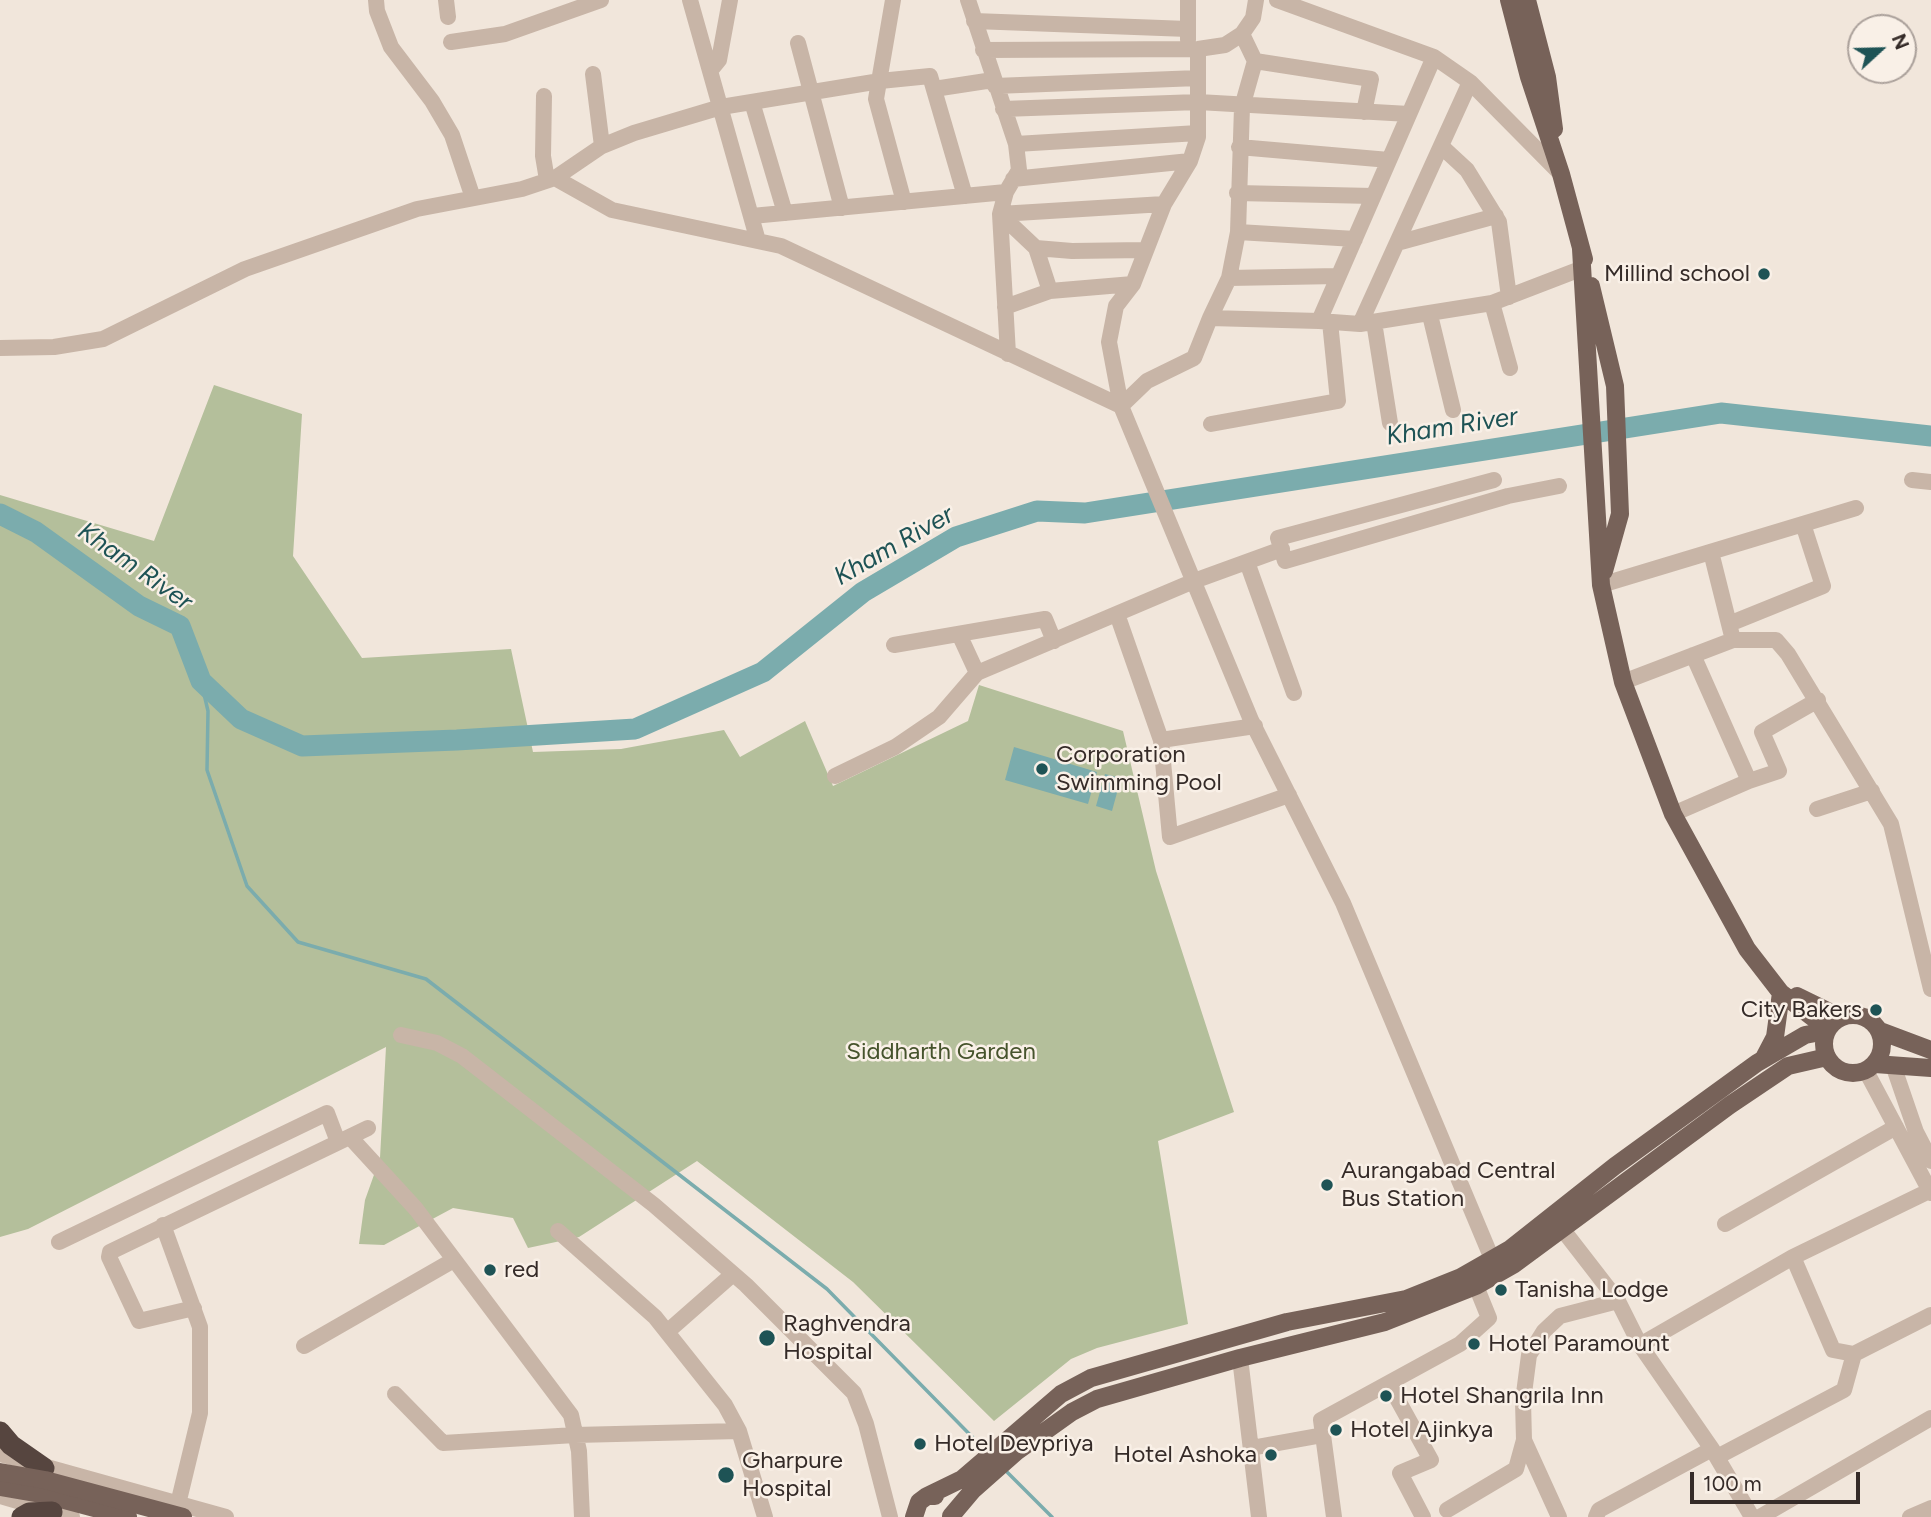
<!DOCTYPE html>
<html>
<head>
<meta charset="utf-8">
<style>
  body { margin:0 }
  #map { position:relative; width:1931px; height:1517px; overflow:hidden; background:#f1e6db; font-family:Figtree,sans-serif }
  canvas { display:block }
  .north { position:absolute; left:1847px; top:14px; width:70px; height:70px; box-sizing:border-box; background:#f9f0e7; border:2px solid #aba19b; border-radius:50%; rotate:68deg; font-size:19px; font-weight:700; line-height:28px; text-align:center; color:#352b28 }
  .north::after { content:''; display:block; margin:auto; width:24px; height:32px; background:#1e5355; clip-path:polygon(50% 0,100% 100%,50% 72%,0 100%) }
  .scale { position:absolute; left:1690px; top:1472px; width:170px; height:32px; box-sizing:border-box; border:4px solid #352b28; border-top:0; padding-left:9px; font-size:21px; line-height:24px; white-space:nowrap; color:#352b28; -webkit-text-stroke:5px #f9f0e7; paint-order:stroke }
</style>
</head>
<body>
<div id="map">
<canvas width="1931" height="1517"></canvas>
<div class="north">N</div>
<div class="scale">100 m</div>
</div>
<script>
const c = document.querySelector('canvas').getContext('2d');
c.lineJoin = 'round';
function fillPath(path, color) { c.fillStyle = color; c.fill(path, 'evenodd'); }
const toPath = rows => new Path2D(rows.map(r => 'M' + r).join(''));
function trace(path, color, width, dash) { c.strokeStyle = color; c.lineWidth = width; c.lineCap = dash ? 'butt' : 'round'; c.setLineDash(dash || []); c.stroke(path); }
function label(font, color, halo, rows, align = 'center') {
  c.font = font + ' Figtree,sans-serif'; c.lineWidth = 5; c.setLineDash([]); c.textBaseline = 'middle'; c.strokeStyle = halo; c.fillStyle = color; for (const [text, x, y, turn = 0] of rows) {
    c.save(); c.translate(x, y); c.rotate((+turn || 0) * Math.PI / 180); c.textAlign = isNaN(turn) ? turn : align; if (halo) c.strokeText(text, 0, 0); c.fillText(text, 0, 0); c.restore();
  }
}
fillPath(toPath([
  [214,385,302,414,293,556,362,658,511,649,533,752,621,749,724,730,740,757,805,721,833,786,968,721,979,685,1123,731,1156,871,1234,1112,1158,1141,1188,1324,1097,1348,1071,1359,994,1421,853,1282,697,1161,579,1237,528,1248,513,1218,453,1208,384,1245,359,1244,365,1200,380,1158,386,1047,28,1229,0,1237,0,495,154,541]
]), '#b4bf9b');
fillPath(toPath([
  [1014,747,1097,772,1088,804,1005,780],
  [1105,774,1121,778,1112,811,1096,806]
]), '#7bacad');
trace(toPath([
  [201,681,208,711,207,770,247,886,298,942,426,979,827,1289,986,1451],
  [1004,1469,1052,1517]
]), '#7bacad', 3.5);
trace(toPath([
  [0,514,36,532,139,606,180,626,201,681,241,719,302,746,457,740,635,729,763,672,863,592,956,537,1037,511,1085,513,1721,413,1931,436]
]), '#7bacad', 21);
trace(toPath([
  [376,0,377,11,391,47,432,101,452,135,473,198],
  [446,0,448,17],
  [690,0,758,241],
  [893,0,876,99,904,202],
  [968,0,1016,144,1019,170,1006,192,1000,214,1008,354],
  [1277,0,1434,57,1470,82,1561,174],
  [974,21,1188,29],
  [1188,40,1188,0],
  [451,42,505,34,601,0],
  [798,43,842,208],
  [983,50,1198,49,1225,45,1242,34,1253,18,1256,0],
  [1255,61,1371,79,1364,112],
  [710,71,719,60,730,0],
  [593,74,602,146],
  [995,86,1198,78],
  [934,89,993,80],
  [544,96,543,156,547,180],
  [752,102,785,213],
  [1003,109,1198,102,1409,114],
  [1016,144,1198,133],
  [1441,146,1467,170,1499,222,1509,297],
  [1239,147,1389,160],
  [555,178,612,210,781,246,1121,406,1251,720,1343,903,1492,1259],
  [1013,179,1190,161],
  [1237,193,1373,196],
  [1000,214,1164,204],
  [1000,214,1036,248,1072,251,1144,250],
  [752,216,1006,192],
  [1238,232,1355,239],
  [1397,243,1496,216],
  [1036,248,1050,291],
  [1229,278,1338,276],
  [1492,303,1510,368],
  [1005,307,1050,291,1133,284,1164,204,1190,161,1198,137,1198,49],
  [1430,315,1453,410],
  [1210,318,1229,278,1238,232,1242,107,1255,61,1242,34],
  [1319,321,1360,324,1492,303,1583,268],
  [1374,322,1390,423],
  [1360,324,1470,82],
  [0,348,54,347,103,339,245,269,417,209,522,189,555,178,602,146,634,133,721,107,880,81,930,76,965,196],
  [1121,406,1147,381,1194,358,1210,318,1319,321,1434,57],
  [1121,406,1109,342,1116,306,1133,284],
  [1211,424,1338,401,1330,322],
  [1494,480,1278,538,1285,561,1508,496,1559,486],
  [1912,480,1931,482],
  [1711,552,1733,640,1776,640,1788,654,1891,824,1931,989],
  [1247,562,1294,693],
  [1601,585,1856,508],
  [1117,614,1161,740,1255,726],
  [1729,624,1823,586,1803,524],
  [959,634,977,673],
  [894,645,1045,619,1054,641],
  [1623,682,1733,640],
  [1161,740,1170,837,1289,795],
  [835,776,895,747,939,717,977,673,1194,581,1282,549],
  [1749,781,1779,771,1762,732,1818,700],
  [1817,809,1872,791],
  [1673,814,1749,781,1693,655],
  [401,1035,437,1043,462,1056,654,1205,746,1285,854,1393,866,1424,890,1517],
  [1893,1065,1916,1132,1931,1161],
  [1866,1071,1931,1193],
  [350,1137,416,1209,571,1415,579,1451,582,1517],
  [1725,1224,1896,1127],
  [163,1225,200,1327,200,1413,178,1504],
  [1563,1230,1618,1301,1640,1345,1712,1449,1752,1517],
  [558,1231,655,1317,725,1405,739,1431,765,1517],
  [59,1242,327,1113,338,1142],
  [1793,1257,1833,1350,1854,1354,1931,1315],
  [194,1308,139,1321,109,1257,110,1252,368,1128],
  [667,1332,733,1274],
  [1640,1345,1793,1257,1931,1190],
  [304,1346,452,1261],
  [1240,1358,1259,1517],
  [1389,1384,1431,1460,1400,1473,1423,1517],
  [395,1394,443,1443,575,1435,739,1431],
  [1524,1440,1559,1517],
  [1251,1448,1323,1435],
  [0,1454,226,1517],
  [1717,1457,1844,1390,1854,1354],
  [0,1496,72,1517],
  [1447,1510,1516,1469,1524,1440,1523,1401,1529,1355,1544,1331,1560,1316,1618,1301],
  [1334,1517,1321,1420,1460,1344,1489,1318,1476,1286],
  [1596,1517,1599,1510,1712,1449],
  [1760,1517,1931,1418],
  [1910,1517,1931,1508]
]), '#c8b5a7', 16);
trace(toPath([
  [1509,0,1529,77,1561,174,1584,259],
  [1527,0,1547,77,1554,129],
  [1581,249,1601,585,1623,682,1673,814,1747,949,1781,993,1828,1029],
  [1591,286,1615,386,1620,514,1604,571],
  [1797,996,1840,1017],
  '1824 1044a29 29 0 1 1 58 0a29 29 0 1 1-58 0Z',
  [1880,1031,1931,1050],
  [1764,1058,1775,1037,1781,993],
  [1875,1064,1931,1068],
  [0,1487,42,1494,128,1517],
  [927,1496,962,1479,1061,1394,1091,1378,1287,1322,1406,1299,1461,1277,1510,1249,1615,1166,1757,1063,1805,1035,1826,1031],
  [951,1516,973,1490,1016,1452,1072,1412,1097,1399,1240,1358,1385,1322,1476,1286,1513,1265,1730,1105,1788,1066,1827,1057],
  [914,1517,919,1502,927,1496,935,1496]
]), '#776259', 18);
trace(toPath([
  [0,1432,11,1445,44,1468],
  [22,1517,29,1513,52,1512]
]), '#56453f', 21);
trace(toPath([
  [0,1472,45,1480,183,1517]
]), '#776259', 18);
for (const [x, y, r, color] of [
  [1764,274,7,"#1e5355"],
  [1042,769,7,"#1e5355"],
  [1876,1010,7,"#1e5355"],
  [1327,1185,7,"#1e5355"],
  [490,1270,7,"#1e5355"],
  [1501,1290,7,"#1e5355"],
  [767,1338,9,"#1e5355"],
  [1474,1344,7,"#1e5355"],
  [1386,1396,7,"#1e5355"],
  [1336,1430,7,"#1e5355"],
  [920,1444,7,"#1e5355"],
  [1271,1455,7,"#1e5355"],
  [726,1475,9,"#1e5355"]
]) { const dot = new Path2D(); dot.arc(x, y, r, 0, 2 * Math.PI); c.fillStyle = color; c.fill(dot); trace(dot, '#f9f0e7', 2.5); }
label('24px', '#352b28', '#f9f0e7', [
  ["Millind school",1750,274,"right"],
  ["Corporation",1056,755],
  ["Swimming Pool",1056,783],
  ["City Bakers",1862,1010,"right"],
  ["Aurangabad Central",1341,1171],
  ["Bus Station",1341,1199],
  ["red",504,1270],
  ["Tanisha Lodge",1515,1290],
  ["Raghvendra",783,1324],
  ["Hospital",783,1352],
  ["Hotel Paramount",1488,1344],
  ["Hotel Shangrila Inn",1400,1396],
  ["Hotel Ajinkya",1350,1430],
  ["Hotel Devpriya",934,1444],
  ["Hotel Ashoka",1257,1455,"right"],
  ["Gharpure",742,1461],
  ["Hospital",742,1489]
], 'left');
label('24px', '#46532c', '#f9f0e7', [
  ["Siddharth Garden",941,1052]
]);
label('italic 26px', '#1e5355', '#f9f0e7', [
  ["Kham River",1452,427,-9],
  ["Kham River",894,546,-30],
  ["Kham River",135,567,35]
]);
</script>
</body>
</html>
